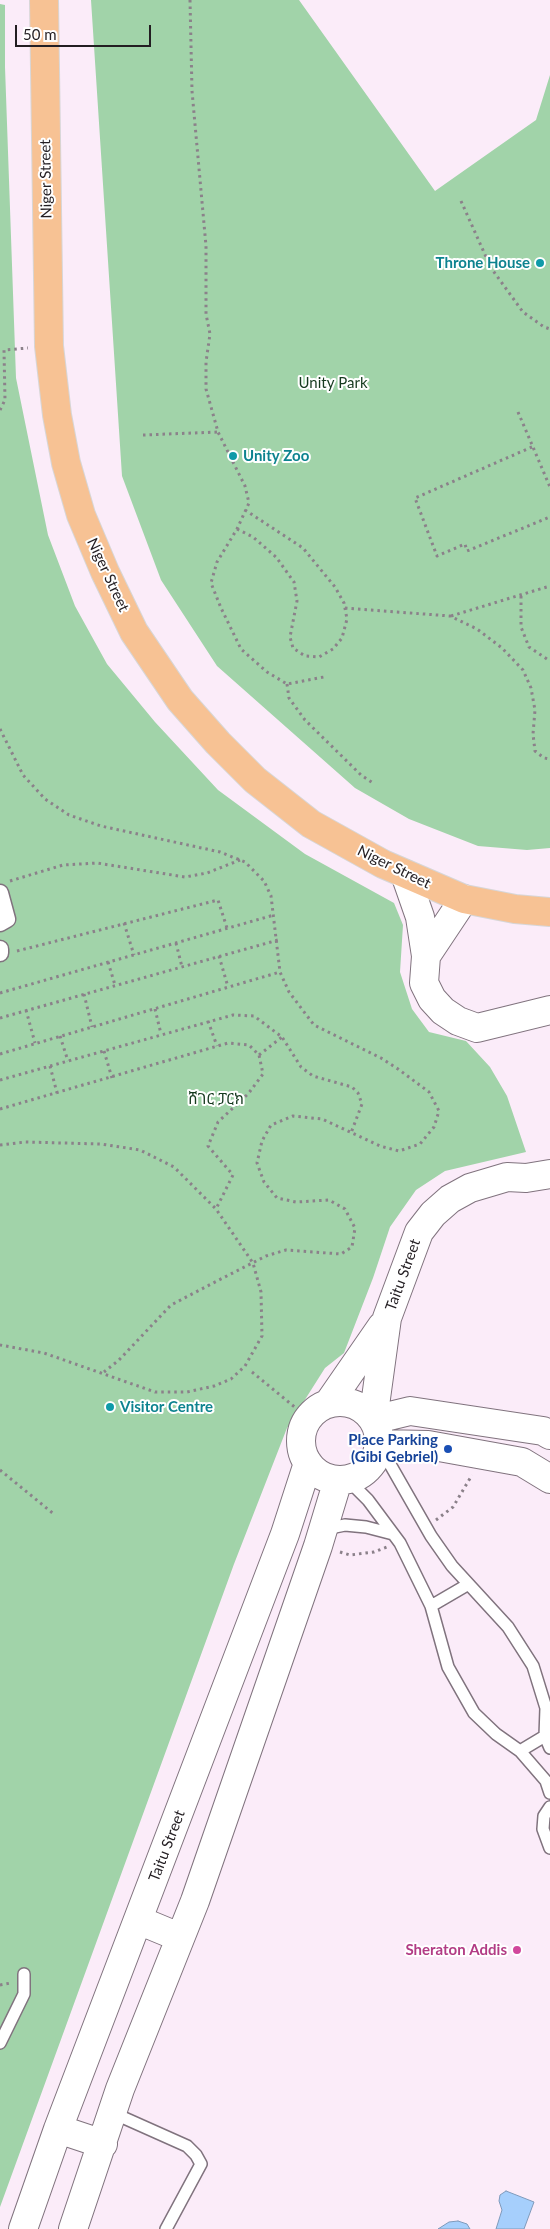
<!DOCTYPE html>
<html>
<head>
<meta charset="utf-8">
<style>
  body { margin:0 }
  #map { position:relative; width:550px; height:2229px; overflow:hidden; background:#fbecf9; font-family:Lato,sans-serif }
  canvas { display:block }
  .scale { position:absolute; left:15px; top:25px; width:136px; height:22px; box-sizing:border-box; border:2px solid #231e22; border-top:0; padding-left:6px; font-size:15px; line-height:18px; white-space:nowrap; color:#231e22; -webkit-text-stroke:4px #fff; paint-order:stroke }
</style>
</head>
<body>
<div id="map">
<canvas width="550" height="2229"></canvas>
<div class="scale">50 m</div>
</div>
<script>
const c = document.querySelector('canvas').getContext('2d');
c.lineJoin = 'round';
function fillPath(path, color) { c.fillStyle = color; c.fill(path, 'evenodd'); }
const toPath = rows => new Path2D(rows.map(r => 'M' + r).join(''));
function trace(path, color, width, dash) { c.strokeStyle = color; c.lineWidth = width; c.lineCap = dash ? 'butt' : 'round'; c.setLineDash(dash || []); c.stroke(path); }
function label(font, color, halo, rows, align = 'center') {
  c.font = font + ' Lato,"Noto Sans Ethiopic",sans-serif'; c.lineWidth = 4; c.setLineDash([]); c.textBaseline = 'middle'; c.strokeStyle = halo; c.fillStyle = color; for (const [text, x, y, turn = 0] of rows) {
    c.save(); c.translate(x, y); c.rotate((+turn || 0) * Math.PI / 180); c.textAlign = isNaN(turn) ? turn : align; if (halo) c.strokeText(text, 0, 0); c.fillText(text, 0, 0); c.restore();
  }
}
fillPath(toPath([
  [91,0,299,0,435,191,536,120,550,75,550,848,527,850,478,846,409,819,355,788,217,666,161,580,122,476],
  [0,4,5,5,5,67,16,378,48,535,75,606,107,664,155,722,218,790,305,854,394,903,403,925,400,972,412,1009,429,1032,466,1041,490,1067,507,1096,526,1152,445,1171,416,1190,390,1227,373,1278,344,1353,325,1368,287,1428,234,1564,0,2207]
]), '#a1d3a9');
const water = toPath([
  [506,2191,534,2202,524,2229,496,2229,502,2210,499,2201,500,2195,506,2191],
  [458,2221,467,2224,470,2229,438,2229,449,2222,458,2221]
]);
fillPath(water, '#a6cffc');
trace(water, '#7f9abb', 1);
const service = toPath([
  [379,1445,431,1536,452,1566,508,1627,533,1666,546,1708,545,1736,550,1748],
  [347,1479,368,1500,400,1543,431,1606,448,1667,474,1713,496,1734,520,1751,546,1781,550,1793],
  [325,1529,345,1525,366,1527,393,1534],
  [431,1606,467,1585],
  [520,1751,545,1736],
  [550,1807,544,1816,543,1829,550,1848],
  [0,2043,24,1994,24,1974],
  [113,2113,187,2146,196,2155,201,2164,166,2229]
]);
const pedestrian = toPath([
  [0,893,7,919,0,923],
  [0,949,0,953]
]);
const secondary = toPath([
  [405,874,420,917,426,956,424,983,432,999,443,1011,458,1021,477,1028,550,1010],
  [426,956,464,899],
  '301 1441a39 39 0 1 1 78 0a39 39 0 1 1-78 0Z',
  [328,1404,382,1326],
  [373,1420,387,1318,419,1232,433,1214,450,1199,470,1188,507,1177,526,1178,550,1174],
  [373,1420,410,1411,543,1431,550,1435],
  [379,1444,428,1445,522,1462,550,1479],
  [138,1920,179,1937],
  [58,2129,103,2144],
  [23,2229,58,2129,285,1534,308,1463],
  [73,2229,120,2089,195,1901,318,1546,338,1480]
]);
const primary = toPath([
  [44,0,49,346,57,415,66,463,81,515,105,572,134,632,180,700,218,743,255,780,311,824,383,864,464,899,515,909,550,912]
]);
trace(service, '#80737e', 14);
trace(pedestrian, '#80737e', 19);
trace(secondary, '#80737e', 30);
trace(primary, '#d7d6d7', 30);
trace(toPath([
  [190,0,192,91,206,246,206,314,210,334,206,362,206,389,218,432,245,486,249,503,237,529,217,562,211,583,221,608,241,649,267,672,287,684,324,677],
  [461,201,491,268,523,312,544,327,550,329],
  [0,410,5,400,4,350,28,348],
  [518,412,550,487],
  [143,435,218,432],
  [532,447,415,498,437,556,465,544,467,551,550,517],
  [237,529,253,537,276,557,294,582,297,601,290,637,293,648,305,656,319,657,333,649,342,638,347,619,344,603,335,587,303,548,245,510],
  [521,596,521,627,529,647,550,661],
  [345,608,450,616,477,629,502,648,523,670,531,688,535,710,533,734,535,751,544,758,550,759],
  [451,616,550,586],
  [287,684,289,698,305,720,361,775,373,783],
  [0,729,23,775,45,799,69,815,101,826,220,852,245,862,264,881,271,896,280,972,289,992,314,1025,381,1058,398,1069,429,1092,439,1111,434,1127,420,1144,399,1151,380,1146,322,1119,293,1116,271,1125,262,1141,257,1163,264,1182,277,1198,296,1202,329,1200,345,1209,355,1228,352,1247,341,1254,286,1250,266,1256,217,1281,171,1305,119,1360,104,1372],
  [10,881,63,865,97,863,185,877,207,873,240,860],
  [124,923,134,955],
  [176,943,182,967],
  [17,951,218,900,227,928],
  [219,956,228,987],
  [108,962,115,985],
  [0,993,274,915],
  [84,994,92,1027],
  [155,1009,161,1034],
  [26,1010,35,1043],
  [0,1018,278,940],
  [208,1021,217,1046],
  [60,1036,68,1061],
  [104,1051,112,1078],
  [0,1054,280,972],
  [259,1055,282,1037],
  [50,1066,57,1093],
  [0,1080,233,1015,254,1016,282,1037,301,1067,313,1076,352,1087,358,1093,362,1104,351,1133],
  [0,1109,228,1043,249,1045,259,1055,263,1074,248,1094,218,1122,208,1146,233,1175,216,1209],
  [0,1145,25,1142,101,1144,140,1150,174,1167,216,1209,253,1263,261,1292,262,1336,245,1366,231,1379,214,1386,187,1392,155,1392,44,1353,0,1345],
  [252,1372,308,1418],
  [0,1470,55,1515],
  [436,1520,453,1507,472,1475],
  [340,1552,350,1555,374,1552,387,1547],
  [0,1985,11,1983]
]), '#8b818a', 3, [2.5, 4]);
trace(service, '#fff', 11);
trace(pedestrian, '#fff', 16);
trace(secondary, '#fff', 28);
trace(primary, '#f7c294', 28);
for (const [x, y, r, color] of [
  [540,263,5,"#0f9aa8"],
  [233,456,5,"#0f9aa8"],
  [110,1407,5,"#0f9aa8"],
  [448,1449,5,"#1a4fb4"],
  [517,1950,5,"#d1479c"]
]) { const dot = new Path2D(); dot.arc(x, y, r, 0, 2 * Math.PI); c.fillStyle = color; c.fill(dot); trace(dot, '#fff', 2); }
label('15px', '#231e22', '#fff', [
  ["Niger Street",46,179,-91],
  ["Niger Street",108,575,65],
  ["Niger Street",394,867,26],
  ["Taitu Street",403,1275,-70],
  ["Taitu Street",167,1846,-69]
]);
label('bold 15px', '#0d838f', '#fff', [
  ["Throne House",530,263,"right"],
  ["Unity Zoo",243,456],
  ["Visitor Centre",120,1407]
], 'left');
label('15px', '#163a1f', '#fff', [
  ["Unity Park",333,383],
  ["ሸገር ፓርክ",216,1099]
]);
label('bold 15px', '#164399', '#fff', [
  ["Place Parking",438,1440],
  ["(Gibi Gebriel)",438,1457]
], 'right');
label('bold 15px', '#b23c85', '#fff', [
  ["Sheraton Addis",507,1950]
], 'right');
</script>
</body>
</html>
